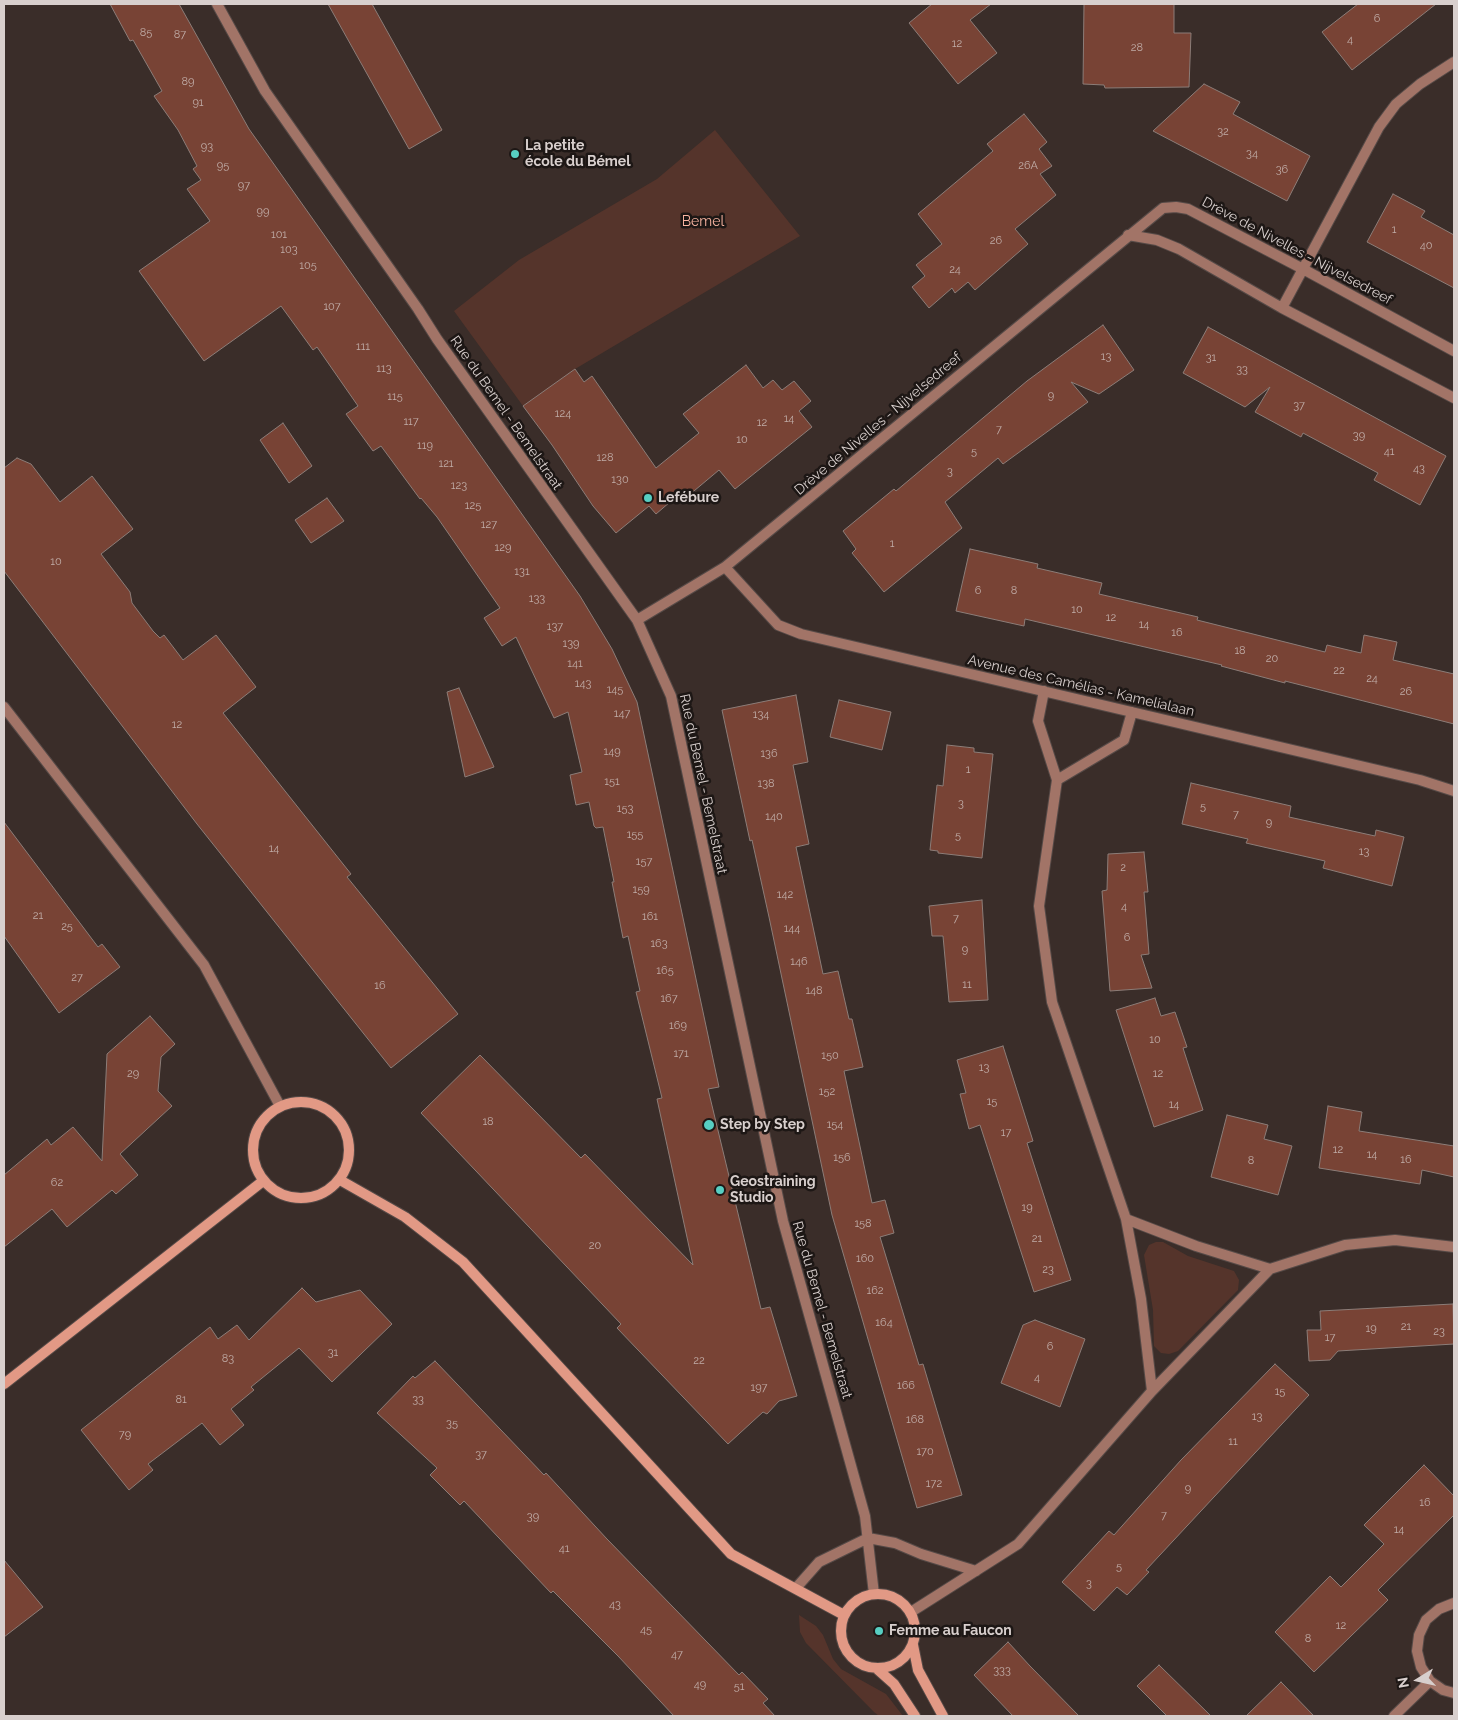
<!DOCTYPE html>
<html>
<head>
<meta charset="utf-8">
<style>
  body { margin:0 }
  #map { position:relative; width:1458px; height:1720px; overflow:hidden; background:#3a2d29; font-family:Raleway,sans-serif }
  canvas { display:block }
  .frame { position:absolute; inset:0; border:5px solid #d8cfcd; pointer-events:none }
  .north { position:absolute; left:1393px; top:1655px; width:50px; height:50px; -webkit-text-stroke:4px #1d1715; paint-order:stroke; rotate:260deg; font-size:14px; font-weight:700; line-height:20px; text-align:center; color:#d8cfcd }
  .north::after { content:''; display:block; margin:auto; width:18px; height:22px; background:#d8cfcd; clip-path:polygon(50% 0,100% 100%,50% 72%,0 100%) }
</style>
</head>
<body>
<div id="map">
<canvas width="1458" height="1720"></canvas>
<div class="frame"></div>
<div class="north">N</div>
</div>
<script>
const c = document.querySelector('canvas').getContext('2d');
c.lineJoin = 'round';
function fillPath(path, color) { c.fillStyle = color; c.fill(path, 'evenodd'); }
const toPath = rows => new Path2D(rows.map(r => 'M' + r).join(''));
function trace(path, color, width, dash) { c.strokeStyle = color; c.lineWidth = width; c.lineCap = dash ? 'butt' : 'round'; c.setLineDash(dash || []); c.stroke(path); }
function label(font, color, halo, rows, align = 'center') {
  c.font = font + ' Raleway,sans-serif'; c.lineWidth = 5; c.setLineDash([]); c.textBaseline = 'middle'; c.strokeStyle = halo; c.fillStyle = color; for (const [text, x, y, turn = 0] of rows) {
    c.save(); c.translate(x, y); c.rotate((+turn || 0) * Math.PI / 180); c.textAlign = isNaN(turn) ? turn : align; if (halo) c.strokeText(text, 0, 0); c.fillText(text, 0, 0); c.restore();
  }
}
fillPath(toPath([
  [715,130,800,236,575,369,523,406,454,311,519,260,657,179],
  [1156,1242,1163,1242,1188,1256,1234,1271,1239,1280,1238,1290,1178,1351,1169,1354,1161,1353,1154,1346,1153,1310,1144,1255,1149,1245],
  [799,1615,816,1626,823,1635,833,1659,841,1669,886,1694,903,1716,879,1716,874,1712,806,1643,800,1632]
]), '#55342b');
const building = toPath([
  [110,4,179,4,249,129,580,596,612,649,637,702,719,1087,708,1089,761,1309,770,1307,797,1396,779,1401,767,1414,763,1412,728,1444,617,1328,621,1324,421,1113,480,1055,581,1158,585,1154,693,1265,657,1099,662,1098,636,992,640,991,634,964,628,936,623,938,612,882,614,882,603,827,596,828,594,826,589,802,576,805,570,775,582,772,568,712,554,718,516,637,502,646,484,618,500,608,437,517,421,498,420,499,381,446,373,451,346,414,358,406,317,347,313,350,281,306,204,361,139,271,210,221,187,189,201,180,193,169,197,166,178,130,154,96,162,91,133,40,130,41,110,4],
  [328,4,372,4,442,130,409,149,328,4],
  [932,4,991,4,970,20,997,53,958,84,909,23,932,4],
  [1084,4,1174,4,1174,33,1191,33,1189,87,1105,88,1104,85,1083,84,1084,4],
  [1358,4,1436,4,1352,70,1322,32,1358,4],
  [1204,84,1240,102,1233,114,1310,156,1287,201,1153,131,1204,84],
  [1024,114,1047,142,1039,149,1052,166,1040,174,1056,195,1015,229,1028,244,975,290,968,282,955,293,952,288,929,308,912,287,925,276,916,265,942,244,918,214,993,151,987,144,1024,114],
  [1393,194,1425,211,1421,217,1454,235,1454,288,1367,242,1393,194],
  [1103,325,1134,370,1099,394,1071,382,1088,402,1003,464,998,458,945,502,962,528,884,592,852,553,856,549,843,531,894,489,896,491,1027,381,1103,325],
  [1208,327,1446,456,1420,505,1374,480,1378,473,1303,433,1301,437,1255,412,1270,387,1245,407,1183,373,1208,327],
  [746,365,763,388,773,380,782,390,794,381,811,401,799,411,812,427,735,489,719,470,682,501,677,496,656,514,649,506,616,533,593,506,552,445,523,406,575,369,584,382,592,376,656,468,699,433,683,414,746,365],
  [283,423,312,466,289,483,260,440,283,423],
  [17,458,31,464,60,502,92,476,133,529,101,554,130,592,132,603,153,631,160,638,164,635,183,660,216,635,256,687,223,713,351,874,347,877,458,1014,391,1068,197,824,4,571,4,468,17,458],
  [327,498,344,521,311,543,295,520,327,498],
  [970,549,1038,564,1037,568,1102,583,1099,594,1198,617,1197,620,1325,652,1327,645,1361,653,1364,635,1397,642,1393,660,1454,674,1454,724,1285,681,1285,683,1221,666,1222,665,1025,619,1024,626,956,611,970,549],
  [459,688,494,767,465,777,447,692,459,688],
  [796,695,808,762,793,765,809,844,796,847,823,974,838,971,849,1019,852,1019,863,1067,844,1071,872,1203,885,1200,894,1233,880,1237,919,1365,923,1364,962,1495,917,1508,832,1215,769,917,752,840,750,841,722,710,796,695],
  [839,700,891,712,882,750,830,737,839,700],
  [947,745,974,748,974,752,993,754,982,858,938,853,938,851,930,850,937,785,943,786,947,745],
  [1191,783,1291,806,1289,817,1375,836,1376,830,1404,837,1392,886,1323,868,1325,861,1246,843,1248,839,1182,824,1191,783],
  [4,822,98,947,102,944,120,967,59,1013,4,936,4,822],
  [1144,852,1148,892,1144,892,1149,954,1141,955,1152,988,1110,991,1102,891,1107,890,1108,854,1144,852],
  [982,900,988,1000,949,1002,943,936,932,936,929,906,982,900],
  [1155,998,1161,1016,1175,1012,1187,1047,1183,1048,1203,1110,1154,1127,1116,1010,1155,998],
  [150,1016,175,1044,161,1057,158,1091,172,1106,120,1154,138,1175,116,1194,112,1190,67,1227,52,1209,4,1247,4,1175,47,1139,51,1145,73,1127,102,1161,107,1054,150,1016],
  [1003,1046,1033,1141,1027,1143,1071,1280,1034,1292,980,1125,969,1129,960,1094,966,1093,957,1060,1003,1046],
  [1328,1106,1362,1112,1359,1131,1454,1146,1454,1177,1422,1170,1420,1184,1319,1168,1328,1106],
  [1227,1115,1268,1125,1264,1139,1292,1146,1278,1195,1211,1177,1227,1115],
  [302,1288,316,1302,360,1290,392,1324,332,1382,299,1348,251,1387,254,1390,231,1409,244,1425,220,1445,202,1423,148,1464,153,1470,129,1490,81,1430,210,1327,218,1339,237,1325,249,1340,302,1288],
  [1453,1304,1454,1344,1338,1351,1330,1360,1309,1361,1307,1330,1321,1330,1320,1311,1453,1304],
  [1035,1320,1085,1339,1060,1407,1001,1383,1023,1325,1035,1320],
  [435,1361,544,1475,546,1473,607,1539,739,1675,742,1672,768,1699,763,1703,775,1716,674,1716,618,1656,553,1591,551,1593,464,1501,460,1505,430,1475,437,1468,377,1413,413,1376,415,1378,435,1361],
  [1275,1364,1309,1395,1146,1570,1149,1572,1127,1595,1117,1587,1094,1611,1062,1582,1109,1531,1114,1535,1181,1460,1275,1364],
  [1424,1465,1454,1496,1454,1515,1378,1590,1388,1600,1314,1672,1275,1632,1330,1576,1341,1587,1384,1544,1364,1525,1424,1465],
  [4,1560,43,1607,4,1637,4,1560],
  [1008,1642,1030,1666,1079,1716,1013,1716,974,1675,1008,1642],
  [1159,1665,1211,1716,1167,1716,1137,1686,1159,1665],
  [1281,1682,1314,1716,1246,1716,1281,1682]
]);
fillPath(building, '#784335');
trace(building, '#8c7d78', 1);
const street = toPath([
  [217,4,265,91,418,309,437,339,637,620,671,696,783,1221,865,1516,874,1594],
  [1128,235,1157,240,1179,249,1282,308,1454,398],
  [1282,308,1379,127,1396,104,1420,84,1454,62],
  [725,567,778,625,801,634,1420,780,1454,791],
  [637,620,725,567,1163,208,1176,207,1188,209,1303,269,1454,351],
  [1044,691,1038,721,1057,780,1039,906,1052,1002,1126,1219],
  [4,707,204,965,280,1106],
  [1057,780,1124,740,1132,712],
  [1152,1391,1141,1299,1126,1219,1196,1246,1270,1269],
  [796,1588,819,1562,868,1538,895,1543,921,1554,976,1571],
  [1454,1603,1439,1609,1426,1620,1419,1635,1417,1651,1421,1667,1430,1681,1443,1690,1454,1693],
  [911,1612,1018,1544,1152,1391,1270,1269,1345,1245,1395,1240,1454,1247],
  [1394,1716,1430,1681]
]);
const secondary = toPath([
  '253 1150a48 48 0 1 1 96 0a48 48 0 1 1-96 0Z',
  [340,1180,405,1217,463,1262,731,1554,844,1615],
  [4,1384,263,1181],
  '841 1631a37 37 0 1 1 74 0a37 37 0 1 1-74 0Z',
  [913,1645,918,1670,943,1716],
  [876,1668,894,1684,915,1716]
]);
trace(street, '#564a47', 12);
trace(secondary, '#564a47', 12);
trace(street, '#a27467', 10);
trace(secondary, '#e29985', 10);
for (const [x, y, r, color] of [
  [515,154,5,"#57cec2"],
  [648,498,5,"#57cec2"],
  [709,1125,6,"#57cec2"],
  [720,1190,5,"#57cec2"],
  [879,1631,5,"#57cec2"]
]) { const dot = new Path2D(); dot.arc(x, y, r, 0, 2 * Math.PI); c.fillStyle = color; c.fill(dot); trace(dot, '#1d1715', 2); }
label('11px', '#c0aca7', null, [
  ["6",1377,19],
  ["85",146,33],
  ["87",180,35],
  ["4",1350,40],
  ["12",957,44],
  ["28",1137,48],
  ["89",188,82],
  ["91",198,103],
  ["32",1223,132],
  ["93",207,147],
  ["34",1252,154],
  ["95",223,166],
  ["26A",1028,166],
  ["36",1282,170],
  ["97",244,186],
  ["99",263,212],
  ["1",1394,230],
  ["101",279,235],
  ["26",996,241],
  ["40",1426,246],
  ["103",289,250],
  ["105",308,266],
  ["24",955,270],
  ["107",332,307],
  ["111",363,347],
  ["13",1106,357],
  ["31",1211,358],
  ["113",384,369],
  ["33",1242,370],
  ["9",1051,396],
  ["115",395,397],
  ["37",1299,406],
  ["124",563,414],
  ["14",789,419],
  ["117",411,422],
  ["12",762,423],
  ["7",999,430],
  ["39",1359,436],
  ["10",742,440],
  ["119",425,446],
  ["5",974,452],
  ["41",1389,452],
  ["128",605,458],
  ["121",446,464],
  ["43",1419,469],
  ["3",950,472],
  ["130",620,480],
  ["123",459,486],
  ["125",473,506],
  ["127",489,525],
  ["1",892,544],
  ["129",503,548],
  ["10",56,562],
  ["131",522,572],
  ["6",978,591],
  ["8",1014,591],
  ["133",537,599],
  ["10",1077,610],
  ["12",1111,618],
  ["14",1144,625],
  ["137",555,627],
  ["16",1177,633],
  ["139",571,644],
  ["18",1240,651],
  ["20",1272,659],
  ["141",575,664],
  ["22",1339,671],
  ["24",1372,679],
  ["143",583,684],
  ["145",615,690],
  ["26",1406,692],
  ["147",622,714],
  ["134",761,715],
  ["12",177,725],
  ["149",612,752],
  ["136",769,754],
  ["1",968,770],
  ["151",612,782],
  ["138",766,784],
  ["3",961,804],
  ["5",1203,807],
  ["153",625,809],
  ["7",1236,815],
  ["140",774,817],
  ["9",1269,823],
  ["155",635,835],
  ["5",958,836],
  ["14",274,849],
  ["13",1364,852],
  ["157",644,862],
  ["2",1123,868],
  ["159",641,890],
  ["142",785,895],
  ["4",1124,907],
  ["21",38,916],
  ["161",650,917],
  ["7",956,919],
  ["25",67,927],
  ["144",792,929],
  ["6",1127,938],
  ["163",659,944],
  ["9",965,950],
  ["146",799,962],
  ["165",665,971],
  ["27",77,978],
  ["11",967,985],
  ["16",380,986],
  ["148",814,991],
  ["167",669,999],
  ["169",678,1026],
  ["10",1155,1040],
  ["171",681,1054],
  ["150",830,1056],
  ["13",984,1068],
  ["29",133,1074],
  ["12",1158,1074],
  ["152",827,1092],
  ["15",992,1102],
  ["14",1174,1105],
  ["18",488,1122],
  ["154",835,1125],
  ["17",1006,1133],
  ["12",1338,1150],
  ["14",1372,1155],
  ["156",842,1158],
  ["16",1406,1160],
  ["8",1251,1161],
  ["62",57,1183],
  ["19",1027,1208],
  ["158",863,1224],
  ["21",1037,1239],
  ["20",595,1246],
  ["160",865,1259],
  ["23",1048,1270],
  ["162",875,1291],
  ["164",884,1323],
  ["21",1406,1327],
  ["19",1371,1329],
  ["23",1439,1332],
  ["17",1330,1338],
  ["6",1050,1347],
  ["31",333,1353],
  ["83",228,1359],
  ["22",699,1361],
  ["4",1037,1378],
  ["166",906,1386],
  ["197",759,1388],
  ["15",1280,1392],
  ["81",181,1400],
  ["33",418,1400],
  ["13",1257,1417],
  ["168",915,1420],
  ["35",452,1424],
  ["79",125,1435],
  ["11",1233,1442],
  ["170",925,1452],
  ["37",481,1455],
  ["172",934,1484],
  ["9",1188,1489],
  ["16",1425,1503],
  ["7",1164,1516],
  ["39",533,1517],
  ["14",1399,1530],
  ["41",564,1549],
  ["5",1119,1567],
  ["3",1089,1584],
  ["43",615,1605],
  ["12",1341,1626],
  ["45",646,1630],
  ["8",1308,1639],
  ["47",677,1655],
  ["333",1002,1671],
  ["49",700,1685],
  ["51",739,1687]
]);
label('bold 14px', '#d8cfcd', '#1d1715', [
  ["La petite",525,146],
  ["école du Bémel",525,162],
  ["Lefébure",658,498],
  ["Step by Step",720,1125],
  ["Geostraining",730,1182],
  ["Studio",730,1198],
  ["Femme au Faucon",889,1631]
], 'left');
label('14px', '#fab5a2', '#1d1715', [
  ["Bemel",703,222]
]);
label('14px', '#d8cfcd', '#1d1715', [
  ["Drève de Nivelles - Nijvelsedreef",1297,251,28],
  ["Rue du Bemel - Bemelstraat",506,413,55],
  ["Drève de Nivelles - Nijvelsedreef",878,424,-40],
  ["Avenue des Camélias - Kamelialaan",1081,686,13],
  ["Rue du Bemel - Bemelstraat",703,784,78],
  ["Rue du Bemel - Bemelstraat",822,1310,74]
]);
</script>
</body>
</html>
